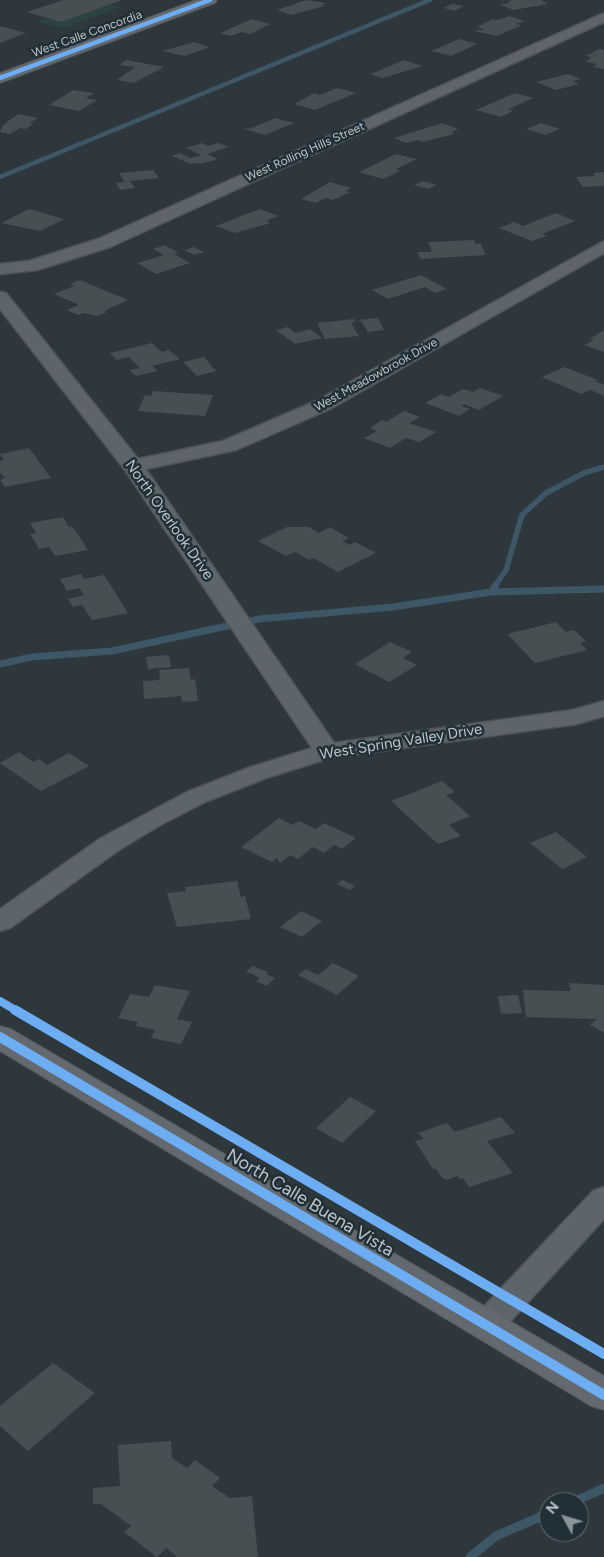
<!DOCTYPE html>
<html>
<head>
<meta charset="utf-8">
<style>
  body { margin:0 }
  #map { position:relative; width:604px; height:1557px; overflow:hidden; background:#2e373c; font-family:Figtree,sans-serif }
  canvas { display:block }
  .north { position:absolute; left:539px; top:1492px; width:50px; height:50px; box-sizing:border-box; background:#212f37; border:1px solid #5e6b73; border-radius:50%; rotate:309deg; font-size:14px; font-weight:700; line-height:20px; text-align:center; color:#bac4cc }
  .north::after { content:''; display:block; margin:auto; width:18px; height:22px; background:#89939a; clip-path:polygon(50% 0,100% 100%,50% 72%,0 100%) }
</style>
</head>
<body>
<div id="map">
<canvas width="604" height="1557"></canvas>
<div class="north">N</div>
</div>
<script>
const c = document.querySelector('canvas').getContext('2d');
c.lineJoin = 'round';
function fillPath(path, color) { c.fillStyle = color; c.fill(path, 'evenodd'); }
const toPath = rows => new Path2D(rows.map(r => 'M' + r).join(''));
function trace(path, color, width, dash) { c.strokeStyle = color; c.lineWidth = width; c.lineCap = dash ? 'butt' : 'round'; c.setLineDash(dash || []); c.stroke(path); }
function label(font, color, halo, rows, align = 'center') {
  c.font = font + ' Figtree,sans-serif'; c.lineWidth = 5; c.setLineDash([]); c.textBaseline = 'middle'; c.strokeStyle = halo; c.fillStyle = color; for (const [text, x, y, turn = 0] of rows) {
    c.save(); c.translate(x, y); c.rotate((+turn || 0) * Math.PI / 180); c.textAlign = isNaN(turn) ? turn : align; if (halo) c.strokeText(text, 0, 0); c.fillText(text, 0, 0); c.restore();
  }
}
fillPath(toPath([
  [110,4,121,7,67,27,57,27,36,21,46,18,61,22]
]), '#2b4341');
trace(toPath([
  [0,177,430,0]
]), '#3d5766', 4.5);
trace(toPath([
  [495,586,506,570,522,515,546,493,584,473,604,467]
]), '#3d5766', 5.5);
trace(toPath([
  [491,592,496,585],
  [0,664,32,657,112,651,259,619,393,607,491,592,604,589]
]), '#3d5766', 7);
trace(toPath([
  [573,1502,604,1488],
  [470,1557,496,1536,549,1513]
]), '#3d5766', 9);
fillPath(toPath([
  [63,0,122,0,61,22,27,12],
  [306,0,327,3,321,5,325,6,291,15,277,10],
  [515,0,541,0,548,4,513,10,499,4,510,3,507,1],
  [452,4,464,6,454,11,444,8],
  [509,16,525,21,516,24,522,25,497,36,474,31,485,29,477,27,493,19,498,20],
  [252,19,270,24,250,34,242,32,231,36,220,33],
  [0,26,26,33,0,43],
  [459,39,477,44,451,56,431,51],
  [194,42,209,47,185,56,162,51],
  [599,49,604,50,604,69,593,67,597,64,586,62,591,57,586,56],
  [126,60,164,67,134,83,117,80,135,67,119,65],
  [404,60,422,66,383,78,371,74],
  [568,74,581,79,573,81,579,84,556,90,536,82],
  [337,88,356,93,315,110,294,104,314,93,320,95],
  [73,90,94,93,86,98,97,100,79,111,49,105],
  [515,93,533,98,509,109,513,111,501,117,476,110],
  [18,114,38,118,30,123,33,124,26,129,20,128,10,134,0,132,3,125],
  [275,118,294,123,265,135,243,129,252,128],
  [442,123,458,129,452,132,454,134,423,142,418,140,406,143,394,138],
  [541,123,560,129,545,135,526,129],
  [202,143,208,146,218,143,229,147,207,154,218,159,201,164,196,163,191,164,172,156,180,153,191,158,201,155,186,148],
  [396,154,417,159,396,169,400,171,383,179,359,172],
  [153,170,159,178,130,181,135,188,120,190,116,183,125,182,119,173],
  [604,172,604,186,583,187,576,177,595,176,593,173],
  [422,181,437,185,428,189,414,185],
  [330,182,351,188,345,191,350,192,333,200,326,198,316,203,301,199],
  [29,209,64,219,40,231,1,223],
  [260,209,278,216,266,221,271,223,235,233,216,226],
  [556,213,575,221,542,234,547,236,532,241,499,228,514,222,523,226],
  [474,240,476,244,480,243,486,255,420,259,418,252,432,252,428,242],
  [165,245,179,253,174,254,190,263,156,274,137,263,164,255,153,249],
  [194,247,204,252,194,255,184,250],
  [421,275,447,289,435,293,425,287,388,299,372,290],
  [80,280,128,300,104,311,107,312,97,316,84,313,78,315,67,310,79,305,54,294,74,286,70,284],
  [378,318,384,330,368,332,362,322,358,320],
  [354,319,355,322,351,323,359,336,325,339,317,323],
  [288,327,295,333,310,329,322,338,295,344,276,330],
  [604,330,604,352,584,345,594,340,590,339],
  [152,343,162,352,169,350,180,359,152,366,158,371,136,376,129,370,140,368,129,357,117,360,110,353],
  [204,357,216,371,197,376,183,362],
  [564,367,598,380,595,381,604,385,604,396,591,390,581,394,542,377],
  [480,388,503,396,479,410,464,404,461,406,470,409,459,416,425,403,441,394,449,397,463,389,473,392],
  [153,391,213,395,205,416,138,411,145,395,151,396],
  [404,411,420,417,409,423,436,432,419,442,406,438,390,448,364,438,377,431,370,428,382,420,386,422],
  [29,448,51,478,5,487,0,480,5,478,0,472,0,461,4,460,0,454],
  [63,517,69,527,73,527,88,550,55,556,49,547,39,549,30,534,36,533,30,523],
  [287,527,309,527,319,533,330,527,349,538,342,541,350,545,355,542,376,553,338,572,313,558,309,560,295,552,286,556,258,541],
  [81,574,84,579,104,575,128,613,92,620,82,605,73,607,68,599,84,595,79,588,67,591,60,579],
  [556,622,566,632,574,630,586,641,580,643,587,650,535,663,507,634],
  [390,642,412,652,403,658,417,665,389,682,355,664],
  [169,655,171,667,148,669,146,657],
  [189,668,191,680,195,679,198,701,182,702,181,696,144,699,143,681,160,680,159,670],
  [19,752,33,762,39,759,47,765,69,753,89,766,41,791,0,763],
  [442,781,455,792,446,795,470,816,449,825,461,836,438,844,391,801],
  [279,818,293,825,299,821,316,829,324,823,356,838,342,849,334,845,324,853,313,847,298,859,290,855,280,863,277,858,272,862,241,847],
  [556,832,587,857,562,869,530,843],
  [342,880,355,886,350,890,337,884],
  [237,881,241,897,245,896,251,919,177,927,167,893,186,891,185,887],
  [301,911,322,921,302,937,280,927],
  [333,963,359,976,337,995,298,975,306,969,318,975],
  [253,966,268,972,266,974,275,978,267,986,256,981,260,978,246,971],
  [569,983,604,985,604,1033,590,1025,597,1019,526,1017,523,990,571,991],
  [155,985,190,991,177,1019,192,1022,181,1044,151,1038,155,1030,136,1026,138,1022,118,1018,130,994,149,997],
  [518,995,522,1013,501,1014,498,996],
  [350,1097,376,1111,342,1143,316,1128],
  [501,1117,515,1133,487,1141,513,1173,469,1187,463,1178,460,1179,457,1176,447,1180,442,1178,436,1169,433,1169,415,1141,424,1139,418,1133,447,1123,455,1132],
  [53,1363,95,1393,28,1451,0,1426,0,1406],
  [171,1441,172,1458,187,1468,195,1460,220,1478,212,1486,230,1498,252,1496,258,1557,177,1557,166,1548,157,1557,124,1532,131,1526,101,1504,93,1504,93,1488,120,1486,118,1445]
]), '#484f53');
const street = toPath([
  [604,13,604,22,110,247,37,270,0,274,0,264,29,261,98,239,604,13],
  [604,241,604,253,330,409,236,450,146,469,334,743,573,710,604,701,604,716,577,724,330,758,266,778,205,802,162,824,119,850,10,928,0,931,0,909,101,838,187,792,248,768,312,748,125,470,0,309,0,292,6,293,138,459,223,441,316,401,604,241],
  [604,1187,604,1219,499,1334,487,1338,475,1334,470,1325,475,1316,593,1191,604,1187]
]);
const secondary = toPath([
  [196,0,217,0,215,3,0,83,0,73,196,0],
  [0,1026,11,1029,604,1376,604,1410,591,1406,0,1051,0,1026]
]);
trace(street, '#4d5357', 3);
trace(secondary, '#4d5357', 2);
fillPath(street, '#5e656a');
fillPath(secondary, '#63696e');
trace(toPath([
  [0,78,210,0]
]), '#6dadf4', 4.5);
trace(toPath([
  [0,1001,17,1011]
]), '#6dadf4', 8);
trace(toPath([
  [15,1010,604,1354],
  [0,1037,604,1395]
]), '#6dadf4', 10);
label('12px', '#bac4cc', '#212f37', [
  ["West Calle Concordia",87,34,-20],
  ["West Rolling Hills Street",305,152,-24],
  ["West Meadowbrook Drive",376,375,-29]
]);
label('15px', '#bac4cc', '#212f37', [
  ["North Overlook Drive",169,520,55],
  ["West Spring Valley Drive",401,742,-9]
]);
label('18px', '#bac4cc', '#212f37', [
  ["North Calle Buena Vista",310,1203,31]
]);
</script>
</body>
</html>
